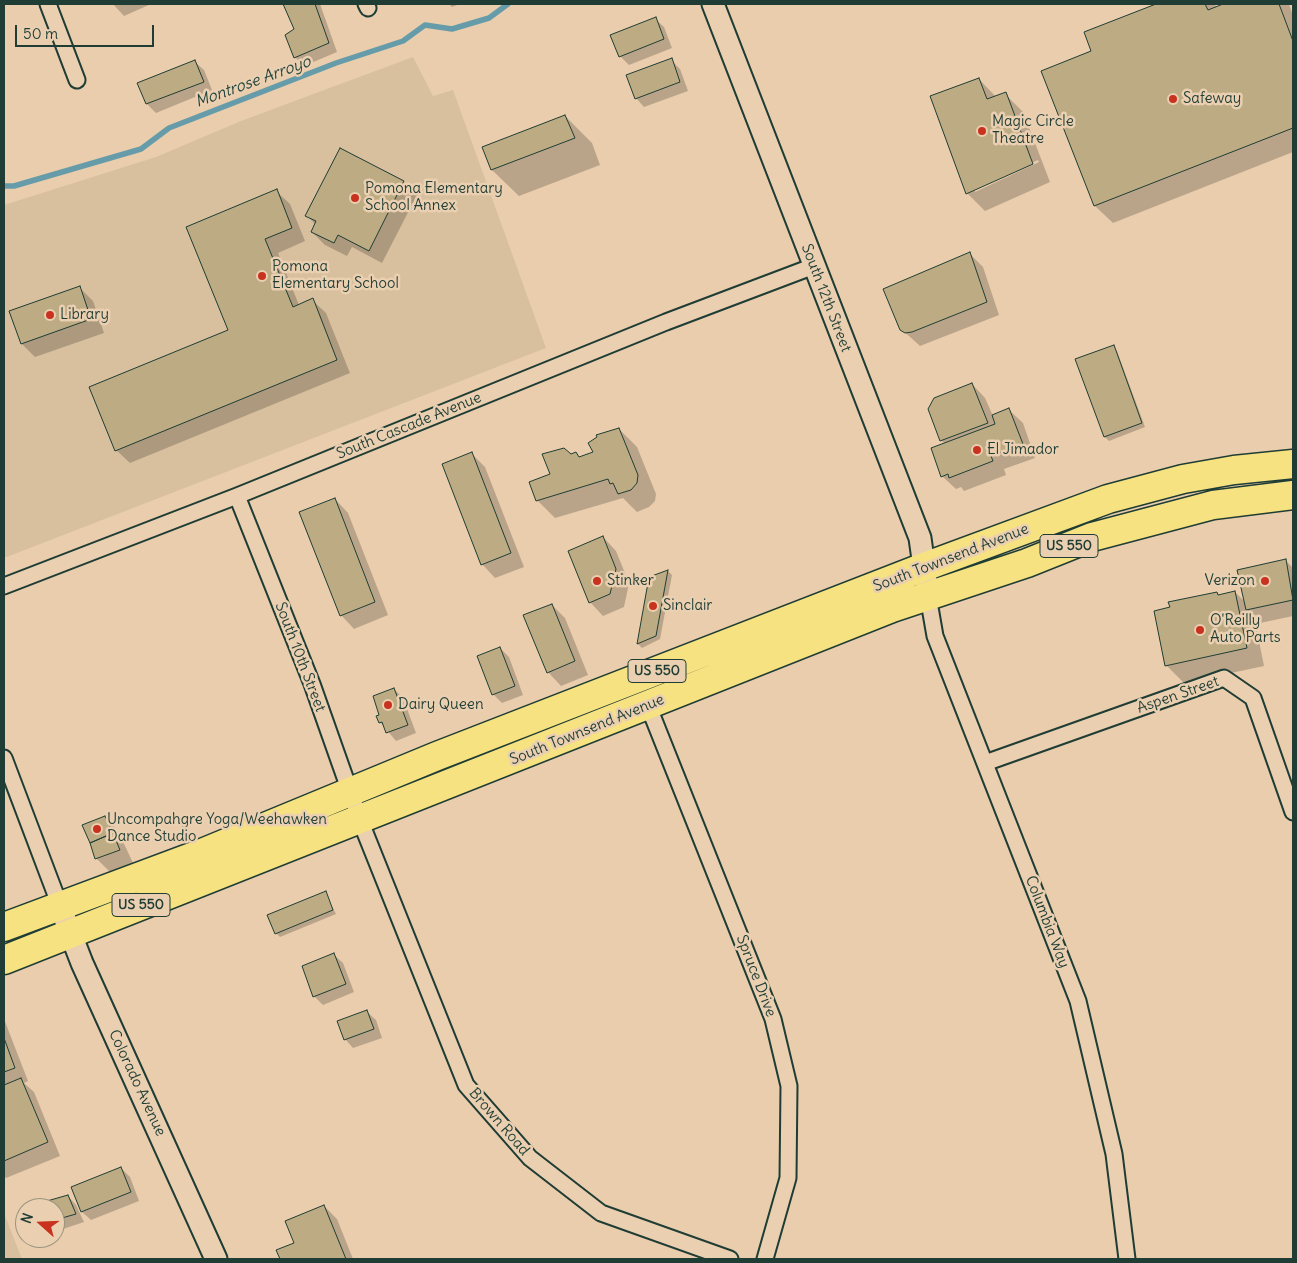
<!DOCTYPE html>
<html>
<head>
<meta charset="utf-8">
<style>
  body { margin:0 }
  #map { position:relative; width:1297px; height:1263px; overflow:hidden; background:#e9cdac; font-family:Delius,sans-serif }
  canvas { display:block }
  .frame { position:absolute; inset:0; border:5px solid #1f3d34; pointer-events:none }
  .north { position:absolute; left:15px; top:1198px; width:50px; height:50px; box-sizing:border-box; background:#eacfb1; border:1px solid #99957f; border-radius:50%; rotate:290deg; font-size:14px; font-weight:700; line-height:20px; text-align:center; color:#1f3d34 }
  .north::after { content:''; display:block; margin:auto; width:18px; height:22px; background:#c8321e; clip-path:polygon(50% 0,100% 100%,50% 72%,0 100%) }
  .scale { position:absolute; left:15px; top:25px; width:139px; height:22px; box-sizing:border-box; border:2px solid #1f3d34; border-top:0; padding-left:6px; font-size:15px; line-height:18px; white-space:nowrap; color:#1f3d34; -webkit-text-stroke:4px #eacfb1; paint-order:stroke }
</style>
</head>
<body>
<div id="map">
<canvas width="1297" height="1263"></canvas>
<div class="frame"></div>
<div class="north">N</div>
<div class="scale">50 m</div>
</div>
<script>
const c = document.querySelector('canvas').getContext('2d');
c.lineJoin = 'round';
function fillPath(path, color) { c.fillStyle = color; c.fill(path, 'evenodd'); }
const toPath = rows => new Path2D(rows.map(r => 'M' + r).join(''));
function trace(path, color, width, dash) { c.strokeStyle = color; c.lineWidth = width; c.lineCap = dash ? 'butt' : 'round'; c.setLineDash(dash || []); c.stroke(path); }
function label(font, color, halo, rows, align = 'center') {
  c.font = font + ' Delius,sans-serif'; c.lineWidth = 5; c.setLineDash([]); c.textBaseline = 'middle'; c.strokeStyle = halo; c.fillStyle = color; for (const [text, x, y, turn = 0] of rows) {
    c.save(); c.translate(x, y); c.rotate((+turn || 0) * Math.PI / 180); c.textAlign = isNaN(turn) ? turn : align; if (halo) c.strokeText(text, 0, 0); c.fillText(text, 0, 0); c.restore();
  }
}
fillPath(toPath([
  [413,57,433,96,453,90,546,348,4,558,4,205,156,157,241,121],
  [4,1213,22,1259,4,1259]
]), '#d8c09e');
fillPath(toPath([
  [113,4,151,4,124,16],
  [284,4,320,4,337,52,304,66,295,57,296,30],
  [449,4,460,4,452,7],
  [1159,4,1214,4,1217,7,1226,4,1289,4,1293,16,1293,152,1113,223,1095,206,1093,52,1085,33],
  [655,19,664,27,672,48,629,65,620,56],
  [671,60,680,69,688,91,644,107,636,98],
  [195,62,204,70,212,90,156,113,147,104,139,84],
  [979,79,996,97,1005,94,1023,112,1050,182,985,211,967,193,931,97],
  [1038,160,1039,162,975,192,975,189],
  [565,116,592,143,600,165,519,196,492,170,484,147],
  [403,182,417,195,382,263,352,247,347,256,325,245,312,232,316,225,307,216],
  [276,191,290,204,305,241,278,253,299,305,312,300,326,313,350,373,130,463,116,450,230,331],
  [969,253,983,267,999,315,920,346,898,326,885,290],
  [79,287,93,301,104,333,35,357,22,344,11,312],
  [1113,347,1117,351,1145,427,1109,441,1105,437],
  [972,384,985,398,993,416,1009,410,1023,423,1035,458,1004,469,1006,475,964,491,961,487,956,489,942,476,945,444,941,440],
  [619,429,637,447,656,494,655,501,649,507,637,512,623,498,555,518,537,500,571,455,580,458,595,453],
  [472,454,485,467,524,567,495,578,482,564],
  [335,499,348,513,388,615,354,629,341,615],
  [603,537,616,551,629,583,624,607,603,616,590,602],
  [1285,560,1293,568,1293,616,1260,623,1254,616,1264,666,1184,683,1166,665,1217,593,1219,596,1235,592,1246,603],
  [668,571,672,575,660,639,642,648,638,644,650,578],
  [552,605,565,618,588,675,561,686,548,672],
  [500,648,509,657,523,695,502,703,493,694],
  [394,689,403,698,416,733,396,741,380,722],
  [105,817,118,831,133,863,110,872,96,858],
  [325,893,336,914,280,937,276,933],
  [334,955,343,963,354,992,323,1005,314,996],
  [367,1012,376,1020,382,1038,353,1048,345,1039],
  [4,1019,28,1081,24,1083,34,1092,60,1156,6,1178,4,1176],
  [121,1168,130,1177,139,1201,91,1220,82,1212,73,1188],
  [68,1196,76,1205,84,1222,63,1229,55,1221,55,1208,50,1208],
  [46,1205,50,1208,37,1207],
  [324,1206,337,1219,353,1259,281,1259,278,1251,295,1244]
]), '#0003');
trace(toPath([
  [4,186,14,186,141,149,169,128,336,63,403,41,425,25,452,29,489,18,508,4]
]), '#669ca9', 5.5);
const building = toPath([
  [283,4,315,4,329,43,294,58,285,35,294,29,283,4],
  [1156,4,1205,4,1208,10,1223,4,1279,4,1293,41,1293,128,1094,206,1041,71,1091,51,1084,32,1156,4],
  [656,17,664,39,619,57,610,35,656,17],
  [672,58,680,82,635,99,626,75,672,58],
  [195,60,204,82,146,104,137,83,195,60],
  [979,78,987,99,1006,92,1033,164,966,194,930,96,979,78],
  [565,115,575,138,491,170,482,147,565,115],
  [340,148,404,181,369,251,338,235,334,243,311,232,316,221,305,216,340,148],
  [277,189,292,228,265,239,293,307,313,298,337,360,115,451,89,387,228,330,186,227,277,189],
  [970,252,987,302,912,332,905,333,900,330,883,289,970,252],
  [80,286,91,319,21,344,9,311,80,286],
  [1114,345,1142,423,1104,437,1075,359,1114,345],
  [972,383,988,423,940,441,928,409,934,398,972,383],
  [1009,408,1023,444,991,456,993,461,949,478,948,474,941,477,931,448,995,424,992,415,1009,408],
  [619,428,638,475,637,483,631,490,618,494,613,483,610,484,608,479,536,501,529,482,550,474,542,454,564,448,571,454,576,452,579,457,593,452,588,443,597,437,596,435,619,428],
  [472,452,511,553,481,565,442,464,472,452],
  [335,498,375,602,340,616,299,512,335,498],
  [603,536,616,569,610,594,589,603,568,551,603,536],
  [1286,559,1293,600,1246,610,1237,570,1286,559],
  [668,570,656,636,637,644,649,577,668,570],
  [1235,591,1247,648,1165,666,1154,611,1170,607,1168,602,1217,592,1218,595,1235,591],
  [552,604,575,661,547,673,523,615,552,604],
  [500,647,515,686,492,695,477,656,500,647],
  [394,688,408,725,386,733,382,722,379,723,376,716,379,715,373,696,394,688],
  [105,816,113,833,90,843,82,825,105,816],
  [113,833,120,850,95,859,90,843,113,833],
  [326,891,333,910,275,934,267,915,326,891],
  [334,953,346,984,313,997,302,966,334,953],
  [367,1010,374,1029,344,1040,337,1021,367,1010],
  [4,1038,15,1068,4,1072,4,1038],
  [21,1078,48,1142,4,1161,4,1085,21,1078],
  [121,1167,131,1192,81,1212,71,1187,121,1167],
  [68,1195,76,1214,55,1220,55,1208,49,1208,47,1201,68,1195],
  [324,1205,346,1259,280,1259,276,1250,294,1243,285,1221,324,1205],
  [25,1211,25,1232,18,1213,25,1211]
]);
fillPath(building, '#bcab83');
trace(building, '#1f3d34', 1);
const street = toPath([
  [48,4,77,80],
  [366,4,368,8],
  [237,496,312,684,360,820,466,1085,530,1158,601,1213,730,1259],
  [4,586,237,496,666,322,814,266],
  [928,596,935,636,1078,1001,1114,1154,1127,1259],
  [648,705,773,1019,789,1086,788,1178,765,1259],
  [4,758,60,906],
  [985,763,1224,678,1253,698,1293,812]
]);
const secondary = toPath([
  [713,4,920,538,926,581],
  [60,906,82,963,216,1259]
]);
const highway = toPath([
  [4,927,202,853,437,756,924,567,1108,499,1183,479,1234,470,1293,464],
  [4,960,892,608,1027,563,1092,537,1213,505,1293,495]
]);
trace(street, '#1f3d34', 19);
trace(secondary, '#1f3d34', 25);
trace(highway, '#1f3d34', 31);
trace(street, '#eacfb1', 15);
trace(secondary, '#eacfb1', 21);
trace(highway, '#f6e281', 28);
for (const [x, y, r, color] of [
  [1173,99,5,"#c8321e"],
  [982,131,5,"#c8321e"],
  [355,198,5,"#c8321e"],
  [262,276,5,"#c8321e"],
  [50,315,5,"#c8321e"],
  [977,450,5,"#c8321e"],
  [597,581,5,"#c8321e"],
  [1265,581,5,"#c8321e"],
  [653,606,5,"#c8321e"],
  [1200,630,5,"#c8321e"],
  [388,705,5,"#c8321e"],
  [97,829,5,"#c8321e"]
]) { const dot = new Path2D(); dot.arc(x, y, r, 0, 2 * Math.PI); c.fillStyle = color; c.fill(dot); trace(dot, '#eacfb1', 2); }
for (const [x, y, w] of [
  [1069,546,58],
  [657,671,58],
  [141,905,58]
]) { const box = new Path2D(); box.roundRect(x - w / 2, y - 11.5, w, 23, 4); c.fillStyle = '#eacfb1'; c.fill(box); trace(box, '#1f3d34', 1); }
label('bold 14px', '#1f3d34', null, [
  ["US 550",1069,546],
  ["US 550",657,671],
  ["US 550",141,905]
]);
label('15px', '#1f3d34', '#eacfb1', [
  ["Safeway",1183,99],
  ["Magic Circle",992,122],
  ["Theatre",992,139],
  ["Pomona Elementary",365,189],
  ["School Annex",365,206],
  ["Pomona",272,267],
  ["Elementary School",272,284],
  ["Library",60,315],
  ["El Jimador",987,450],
  ["Stinker",607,581],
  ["Verizon",1255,581,"right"],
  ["Sinclair",663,606],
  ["O'Reilly",1210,621],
  ["Auto Parts",1210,638],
  ["Dairy Queen",398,705],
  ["Uncompahgre Yoga/Weehawken",107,820],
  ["Dance Studio",107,837]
], 'left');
label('15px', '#1f3d34', '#eacfb1', [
  ["South 12th Street",826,298,69],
  ["South Cascade Avenue",409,426,-22],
  ["South Townsend Avenue",951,558,-21],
  ["South 10th Street",300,657,69],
  ["Aspen Street",1178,695,-19],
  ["South Townsend Avenue",587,730,-22],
  ["Columbia Way",1047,922,69],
  ["Spruce Drive",756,976,69],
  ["Colorado Avenue",137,1083,65],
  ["Brown Road",499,1122,49]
]);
label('italic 16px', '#25453e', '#eacfb1', [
  ["Montrose Arroyo",253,82,-20]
]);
</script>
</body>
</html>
